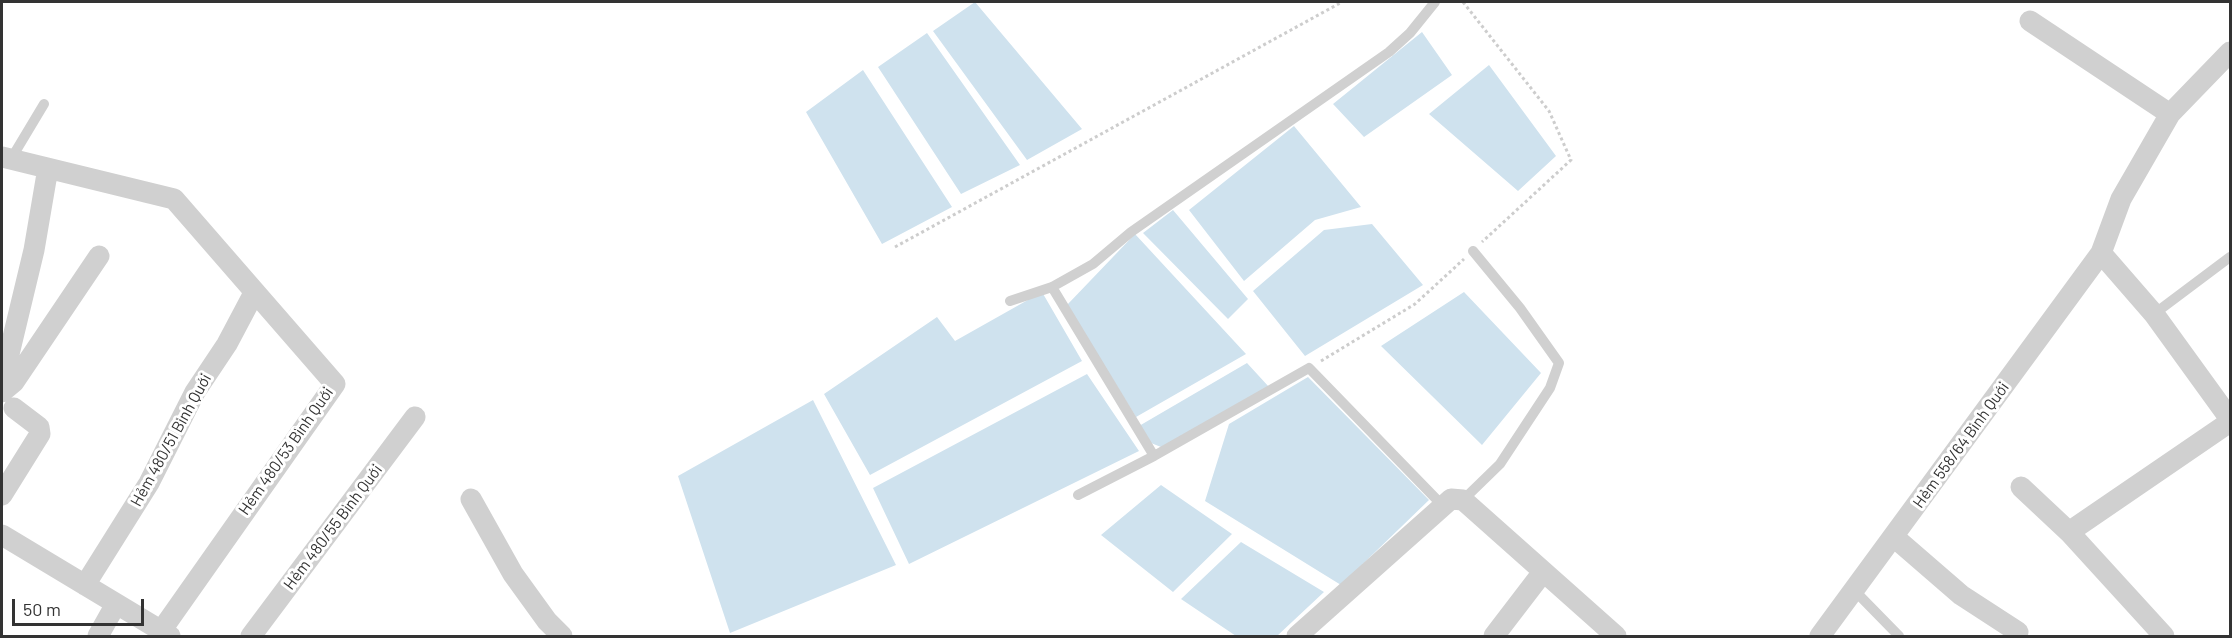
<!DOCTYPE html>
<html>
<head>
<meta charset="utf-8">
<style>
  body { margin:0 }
  #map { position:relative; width:2232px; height:638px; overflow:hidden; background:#fff; font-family:Barlow,sans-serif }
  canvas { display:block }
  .frame { position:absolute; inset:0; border:3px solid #333; pointer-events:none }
  .scale { position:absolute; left:12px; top:599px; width:132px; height:27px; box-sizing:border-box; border:3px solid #333; border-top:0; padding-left:8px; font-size:18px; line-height:21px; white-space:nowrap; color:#333; -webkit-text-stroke:4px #fff; paint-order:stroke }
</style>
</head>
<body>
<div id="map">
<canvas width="2232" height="638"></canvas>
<div class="frame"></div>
<div class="scale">50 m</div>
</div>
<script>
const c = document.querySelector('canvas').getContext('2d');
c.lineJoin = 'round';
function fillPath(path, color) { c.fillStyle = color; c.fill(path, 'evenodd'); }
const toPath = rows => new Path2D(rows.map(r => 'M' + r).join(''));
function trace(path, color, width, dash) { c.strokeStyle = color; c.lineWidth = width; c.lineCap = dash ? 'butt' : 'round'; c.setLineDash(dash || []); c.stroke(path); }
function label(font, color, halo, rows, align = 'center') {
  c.font = font + ' Barlow,sans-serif'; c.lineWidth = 6; c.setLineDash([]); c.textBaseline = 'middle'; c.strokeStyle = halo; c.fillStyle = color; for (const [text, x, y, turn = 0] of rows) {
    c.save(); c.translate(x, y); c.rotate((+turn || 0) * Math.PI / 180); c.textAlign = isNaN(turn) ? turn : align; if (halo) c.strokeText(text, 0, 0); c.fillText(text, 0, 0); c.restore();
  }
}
fillPath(toPath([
  [975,2,1082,129,1027,160,933,31],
  [1422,32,1452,75,1364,137,1333,104],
  [927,33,1020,165,961,194,878,67],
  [1489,65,1556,156,1518,191,1429,114],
  [863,70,952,207,882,244,806,112],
  [1294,126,1361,207,1315,220,1244,281,1189,210],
  [1173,210,1248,299,1228,319,1143,233],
  [1372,224,1423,285,1305,356,1253,291,1324,230],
  [1135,234,1246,354,1136,417,1067,305],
  [1042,292,1082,361,870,475,824,394,937,317,955,341],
  [1464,292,1541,373,1482,445,1381,346],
  [1247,363,1269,387,1161,447,1151,443,1139,426],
  [1087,374,1139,451,909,564,873,488],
  [1308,377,1429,500,1341,585,1205,501,1229,424],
  [813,400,896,565,730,633,678,476],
  [1161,485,1232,534,1173,592,1101,535],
  [1241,542,1324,592,1277,636,1236,636,1181,599]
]), '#cfe2ee');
trace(toPath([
  [1463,2,1549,111,1571,160,1482,242],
  [895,247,1342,2],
  [1321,361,1415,304,1464,259]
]), '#cdcdcd', 3, [3, 3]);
trace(toPath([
  [11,159,44,104],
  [1052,287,1154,456,1309,368,1443,506],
  [1010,301,1052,287,1093,264,1131,232,1389,52,1410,33,1435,2],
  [2154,314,2230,257],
  [1078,495,1154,456],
  [1463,500,1500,464,1550,388,1559,363,1520,308,1473,251],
  [1854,590,1899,636]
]), '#d0d0d0', 10);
trace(toPath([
  [2030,21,2170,114],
  [2,157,174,199,335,384,161,631],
  [2101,253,2154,314,2230,419],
  [2,372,9,354,34,250,48,168],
  [2,392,14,382,99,256],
  [2021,487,2069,532,2164,636],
  [2,495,40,434,39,427,14,408],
  [471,499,513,574,547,621,562,636],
  [2069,532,2230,422],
  [2,535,170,636],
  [1894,537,1961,595,2018,632],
  [85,585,149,483,195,392,227,344,254,293],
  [98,636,116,604],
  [251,636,415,417],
  [1297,636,1451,499,1463,500,1616,636],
  [1494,636,1543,572],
  [1820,636,2101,253,2121,199,2170,114,2230,52]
]), '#d0d0d0', 21);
label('16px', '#333', '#fff', [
  ["Hẻm 480/51 Bình Quới",171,440,-61],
  ["Hẻm 558/64 Bình Quới",1961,445,-54],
  ["Hẻm 480/53 Bình Quới",286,451,-55],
  ["Hẻm 480/55 Bình Quới",333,527,-53]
]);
</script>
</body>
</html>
